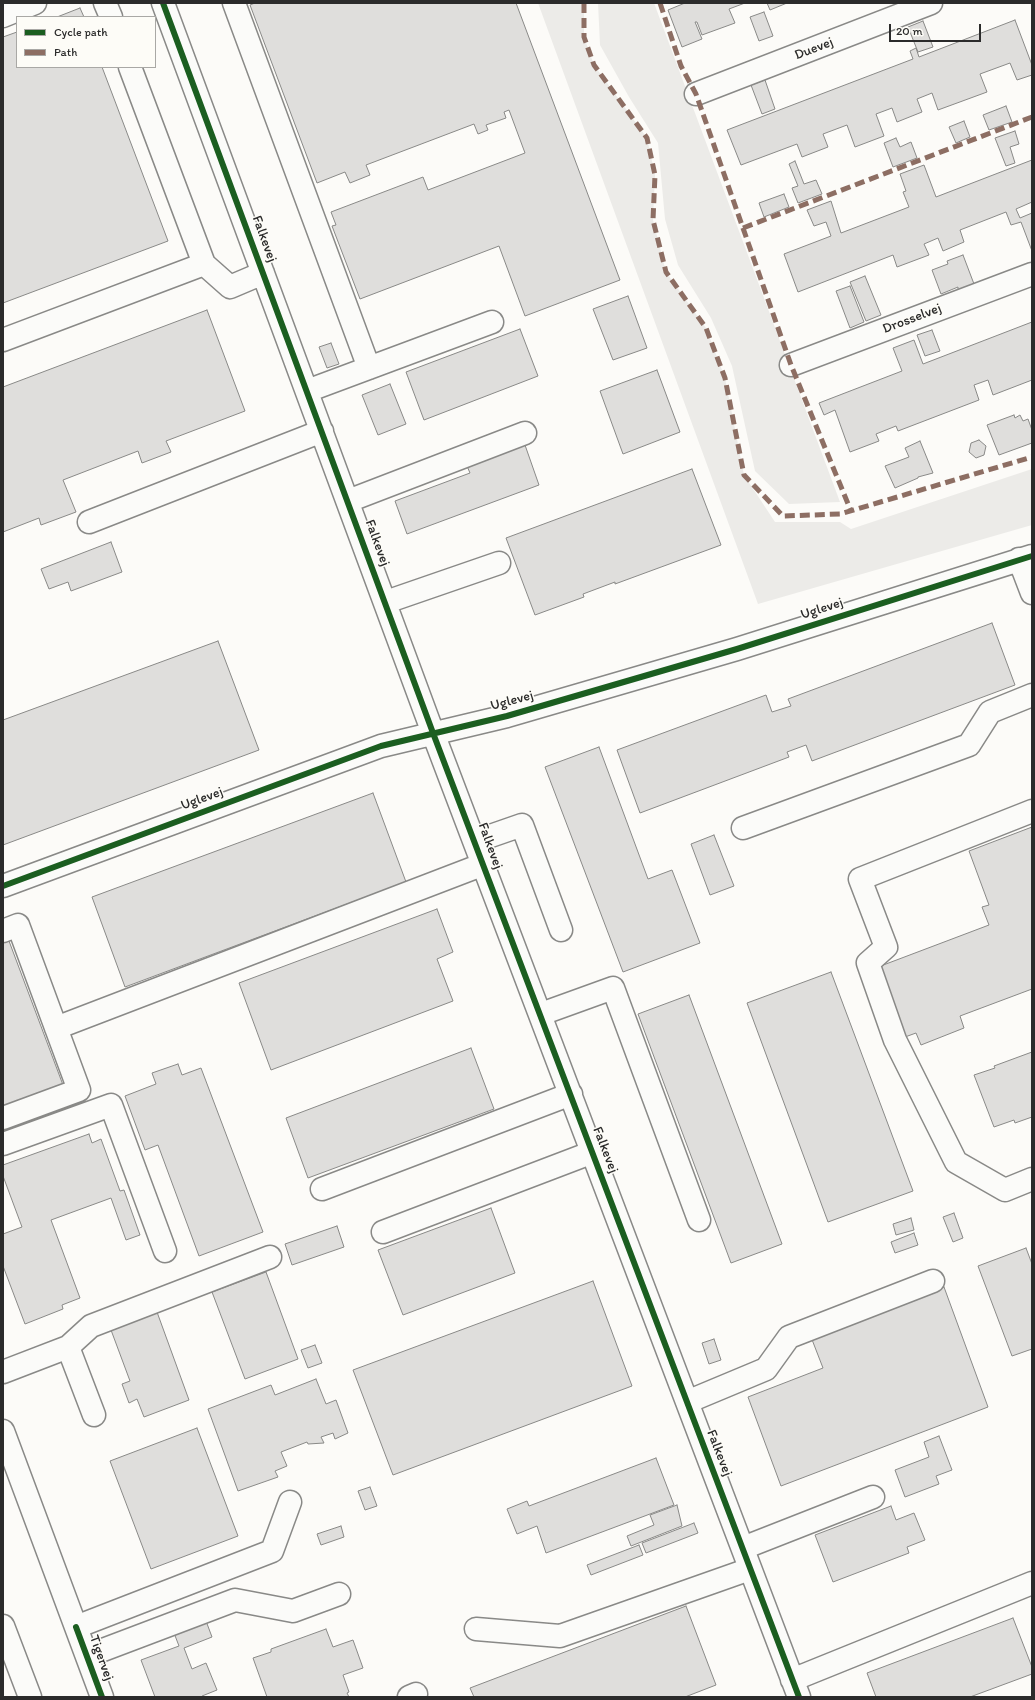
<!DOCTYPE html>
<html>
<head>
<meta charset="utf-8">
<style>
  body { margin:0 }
  #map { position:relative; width:1035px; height:1700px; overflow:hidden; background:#fcfbf8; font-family:Itim,sans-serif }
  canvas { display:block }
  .frame { position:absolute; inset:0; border:4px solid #2b2b2b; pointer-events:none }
  .legend { position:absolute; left:16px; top:16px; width:140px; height:52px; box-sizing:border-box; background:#fdfcf7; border:1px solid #a9a8a5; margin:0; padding:5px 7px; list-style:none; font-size:12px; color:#2b2b2b }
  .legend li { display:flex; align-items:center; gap:8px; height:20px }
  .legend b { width:20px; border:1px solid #a9a8a5 }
  .scale { position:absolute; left:889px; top:24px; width:92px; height:18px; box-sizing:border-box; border:2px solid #2b2b2b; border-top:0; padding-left:5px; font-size:12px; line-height:14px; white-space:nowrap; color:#2b2b2b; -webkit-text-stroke:3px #fdfcf7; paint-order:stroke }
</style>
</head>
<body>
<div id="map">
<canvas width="1035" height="1700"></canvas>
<div class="frame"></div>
<ul class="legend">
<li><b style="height:5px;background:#1b5e20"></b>Cycle path</li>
<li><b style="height:5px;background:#8d6e63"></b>Path</li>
</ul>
<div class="scale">20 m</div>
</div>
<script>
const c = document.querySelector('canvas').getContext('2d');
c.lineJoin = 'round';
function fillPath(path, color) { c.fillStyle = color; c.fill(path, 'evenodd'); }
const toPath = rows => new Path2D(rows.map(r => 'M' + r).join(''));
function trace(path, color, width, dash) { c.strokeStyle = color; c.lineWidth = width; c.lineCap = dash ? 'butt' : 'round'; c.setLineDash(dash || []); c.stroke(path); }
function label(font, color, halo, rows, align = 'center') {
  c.font = font + ' Itim,sans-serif'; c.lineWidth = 3; c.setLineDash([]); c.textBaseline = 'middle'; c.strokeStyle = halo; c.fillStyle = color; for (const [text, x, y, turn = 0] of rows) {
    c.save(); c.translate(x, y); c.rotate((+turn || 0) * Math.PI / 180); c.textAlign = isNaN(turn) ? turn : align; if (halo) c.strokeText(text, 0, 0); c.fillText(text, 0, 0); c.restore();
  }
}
fillPath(toPath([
  [538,3,584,3,584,37,594,65,647,138,655,175,653,220,666,272,706,328,725,378,744,475,775,522,840,522,851,529,1032,469,1032,525,758,604],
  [598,3,654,3,840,502,789,504,755,471,732,366,711,318,678,265,665,219,658,143,629,97,600,45]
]), '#ecebe8');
const building = toPath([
  [255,3,516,3,620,280,525,316,499,246,360,299,332,226,336,225,331,212,423,177,428,190,525,153,509,110,504,112,506,118,486,125,488,130,478,134,474,124,366,165,370,175,350,183,345,172,317,183,250,5,255,3],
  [685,3,745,3,729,9,735,23,702,35,697,22,695,22,702,39,682,47,668,10,685,3],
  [767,3,787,3,770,10,767,3],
  [80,8,84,17,57,17,80,8],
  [764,12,773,36,759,41,750,17,764,12],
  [1015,20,1032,65,1032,75,1017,80,1010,63,980,74,987,92,938,110,932,93,917,99,922,112,897,122,892,108,876,114,884,136,855,147,847,125,823,134,828,147,802,157,797,144,741,165,727,130,913,59,910,51,916,48,919,57,1015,20],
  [923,21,933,47,918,52,908,27,923,21],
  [17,32,17,67,102,67,168,241,3,303,3,37,17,32],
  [765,80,775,109,762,114,751,85,765,80],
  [1006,106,1012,122,989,130,983,115,1006,106],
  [964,121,970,137,956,143,949,127,964,121],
  [1015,131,1019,144,1010,147,1015,163,1006,166,995,138,1015,131],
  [896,138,900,147,911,142,917,158,893,167,884,143,896,138],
  [1032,160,1032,202,1016,209,1020,218,1032,213,1032,251,1021,222,1011,225,1006,212,960,230,964,242,943,251,938,238,924,244,929,255,897,267,893,255,798,292,784,254,831,236,826,222,814,226,807,210,831,201,841,233,909,207,903,192,906,191,900,174,924,165,936,197,1032,160],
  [795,161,804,184,816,180,822,194,798,203,792,188,798,186,789,164,795,161],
  [784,194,789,207,764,217,759,203,784,194],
  [963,255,974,284,958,290,958,287,941,294,932,270,948,264,947,261,963,255],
  [865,276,881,315,866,321,850,282,865,276],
  [850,286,864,322,850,328,836,291,850,286],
  [628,296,647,348,613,360,593,309,628,296],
  [207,310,245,411,166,441,171,452,142,463,138,451,63,480,76,512,41,525,39,518,3,532,3,387,207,310],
  [1032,322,1032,380,993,395,988,380,974,385,979,400,898,431,896,426,876,434,879,441,850,452,835,410,824,415,819,403,902,371,893,348,914,340,923,364,1032,322],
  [520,329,538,376,424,420,406,372,520,329],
  [932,330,940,351,925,356,917,335,932,330],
  [331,343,339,364,327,368,319,347,331,343],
  [657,370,680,432,623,454,600,391,657,370],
  [390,384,406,424,378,435,362,395,390,384],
  [1014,415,1015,418,1020,415,1023,421,1028,419,1032,430,1032,443,999,455,987,425,1014,415],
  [979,440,986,446,984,455,976,458,969,452,971,443,979,440],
  [920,441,933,473,918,477,918,478,895,488,885,466,909,457,905,448,920,441],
  [525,445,539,485,407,534,395,501,470,473,467,466,525,445],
  [692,469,721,545,615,584,615,582,583,594,584,597,535,615,506,538,692,469],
  [111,542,122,572,71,591,68,582,49,589,41,569,111,542],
  [992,623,1015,685,812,761,806,745,787,752,789,757,640,813,617,750,766,695,772,712,791,706,788,699,992,623],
  [218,641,259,750,3,845,3,720,218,641],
  [599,747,648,879,672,870,700,943,623,972,545,767,599,747],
  [373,793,406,882,125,987,92,897,373,793],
  [1032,827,1032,989,960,1016,964,1028,921,1045,916,1033,905,1037,878,967,989,925,982,907,989,905,969,851,1032,827],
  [714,835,734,886,710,895,691,844,714,835],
  [437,909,453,952,437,959,453,1001,271,1070,239,983,437,909],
  [9,941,63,1085,3,1107,3,943,9,941],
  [831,972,913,1191,828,1222,747,1003,831,972],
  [689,995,782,1244,731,1263,638,1014,689,995],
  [471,1048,494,1109,308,1178,286,1118,471,1048],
  [1032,1052,1032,1117,1015,1123,1014,1120,994,1127,974,1075,995,1068,994,1066,1032,1052],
  [178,1064,182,1075,201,1068,263,1232,199,1256,158,1145,145,1150,125,1096,156,1084,152,1073,178,1064],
  [89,1134,92,1143,101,1139,120,1191,124,1190,140,1235,126,1240,111,1198,51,1220,80,1298,62,1305,63,1309,25,1324,3,1266,3,1234,22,1227,3,1176,3,1165,89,1134],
  [491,1208,515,1273,403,1315,378,1250,491,1208],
  [954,1213,963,1238,953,1242,943,1217,954,1213],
  [911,1218,914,1230,896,1235,893,1224,911,1218],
  [337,1226,344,1247,292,1265,285,1244,337,1226],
  [914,1233,918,1245,895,1253,891,1242,914,1233],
  [1026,1248,1032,1264,1032,1349,1012,1356,978,1266,1026,1248],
  [266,1272,298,1359,245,1379,212,1292,266,1272],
  [593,1281,632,1386,393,1475,353,1370,593,1281],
  [944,1287,988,1407,781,1486,748,1397,823,1368,811,1337,944,1287],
  [157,1312,189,1400,144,1417,137,1399,129,1403,122,1384,130,1381,111,1330,157,1312],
  [714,1339,721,1360,709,1364,702,1343,714,1339],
  [315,1345,322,1363,308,1368,301,1350,315,1345],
  [316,1379,326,1404,336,1400,348,1433,335,1439,333,1433,321,1437,324,1443,308,1444,307,1442,281,1452,287,1466,275,1471,278,1477,238,1491,208,1409,271,1385,275,1395,316,1379],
  [197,1428,238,1536,151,1569,110,1461,197,1428],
  [939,1436,952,1470,936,1476,939,1484,905,1497,895,1470,929,1457,924,1442,939,1436],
  [656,1458,674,1505,546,1553,537,1526,517,1534,507,1509,527,1501,529,1506,656,1458],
  [370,1487,377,1506,365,1510,358,1491,370,1487],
  [677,1505,682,1526,631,1546,627,1536,654,1525,650,1515,677,1505],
  [891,1506,896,1520,914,1513,925,1540,907,1547,909,1553,833,1582,815,1535,891,1506],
  [694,1523,698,1533,646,1553,642,1543,694,1523],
  [341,1526,344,1537,321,1545,317,1534,341,1526],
  [639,1545,643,1555,591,1575,587,1565,639,1545],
  [686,1606,716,1685,685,1697,474,1697,470,1688,686,1606],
  [1013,1618,1032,1667,1032,1674,970,1697,876,1697,867,1673,1013,1618],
  [206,1621,212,1637,184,1648,192,1669,206,1663,217,1690,202,1696,202,1697,155,1697,141,1660,179,1646,174,1633,206,1621],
  [326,1629,333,1647,353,1640,363,1668,343,1675,349,1692,347,1693,349,1697,267,1697,253,1658,271,1652,271,1649,326,1629]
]);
fillPath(building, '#dfdedc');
trace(building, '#898987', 1);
const minor = toPath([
  [105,3,111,17],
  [163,3,433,733,799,1697],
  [234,3,369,368],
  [3,16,35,3],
  [130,67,204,264],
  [696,94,931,3],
  [3,340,204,264,230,287,263,273],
  [791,365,1032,274],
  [307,391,492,322],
  [348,501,525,433],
  [89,522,322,431],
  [1019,559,1032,593],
  [386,602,499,563],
  [1032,811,860,879,886,947,868,963,895,1040,956,1162,1005,1190,1032,1179],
  [743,828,969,745,990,712,1032,695],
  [476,841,522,825,561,930],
  [3,886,381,746,507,716,737,649,1032,556],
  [3,931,18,925,79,1090,3,1118],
  [541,1014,613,988,699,1220],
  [56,1028,484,864],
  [3,1144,111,1105,165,1251],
  [322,1189,571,1094],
  [383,1232,593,1152],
  [68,1347,91,1326,270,1257],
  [3,1372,68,1347,94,1415],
  [687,1402,766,1369,789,1337,933,1281],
  [3,1431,102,1697],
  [743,1548,873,1497],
  [3,1626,30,1697],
  [76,1627,272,1551,290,1502],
  [476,1629,560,1636,750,1569],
  [87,1656,235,1600,293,1611,339,1594],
  [792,1680,1032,1583],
  [409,1697,416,1694]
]);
trace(minor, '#898987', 25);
trace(minor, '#fbfbf9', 22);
trace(toPath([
  [584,3,584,37,594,65,647,138,655,175,653,220,666,272,706,328,725,378,744,475,783,516,840,514,1032,457],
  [660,3,681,66,696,94,791,365,851,511],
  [743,228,1032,117]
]), '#8d6e63', 5, [10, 5]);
trace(toPath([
  [163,3,433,733,799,1697],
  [3,886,381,746,507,716,737,649,1032,556],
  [76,1627,102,1697]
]), '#1b5e20', 6);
label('14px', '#2b2b2b', '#fdfcf7', [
  ["Duevej",814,49,-21],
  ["Falkevej",264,239,70],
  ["Drosselvej",912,319,-21],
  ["Falkevej",377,543,70],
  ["Uglevej",822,609,-18],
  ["Uglevej",512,701,-15],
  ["Uglevej",202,799,-20],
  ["Falkevej",490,846,70],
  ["Falkevej",605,1150,69],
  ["Falkevej",719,1453,69],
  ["Tigervej",101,1658,70]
]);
</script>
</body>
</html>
